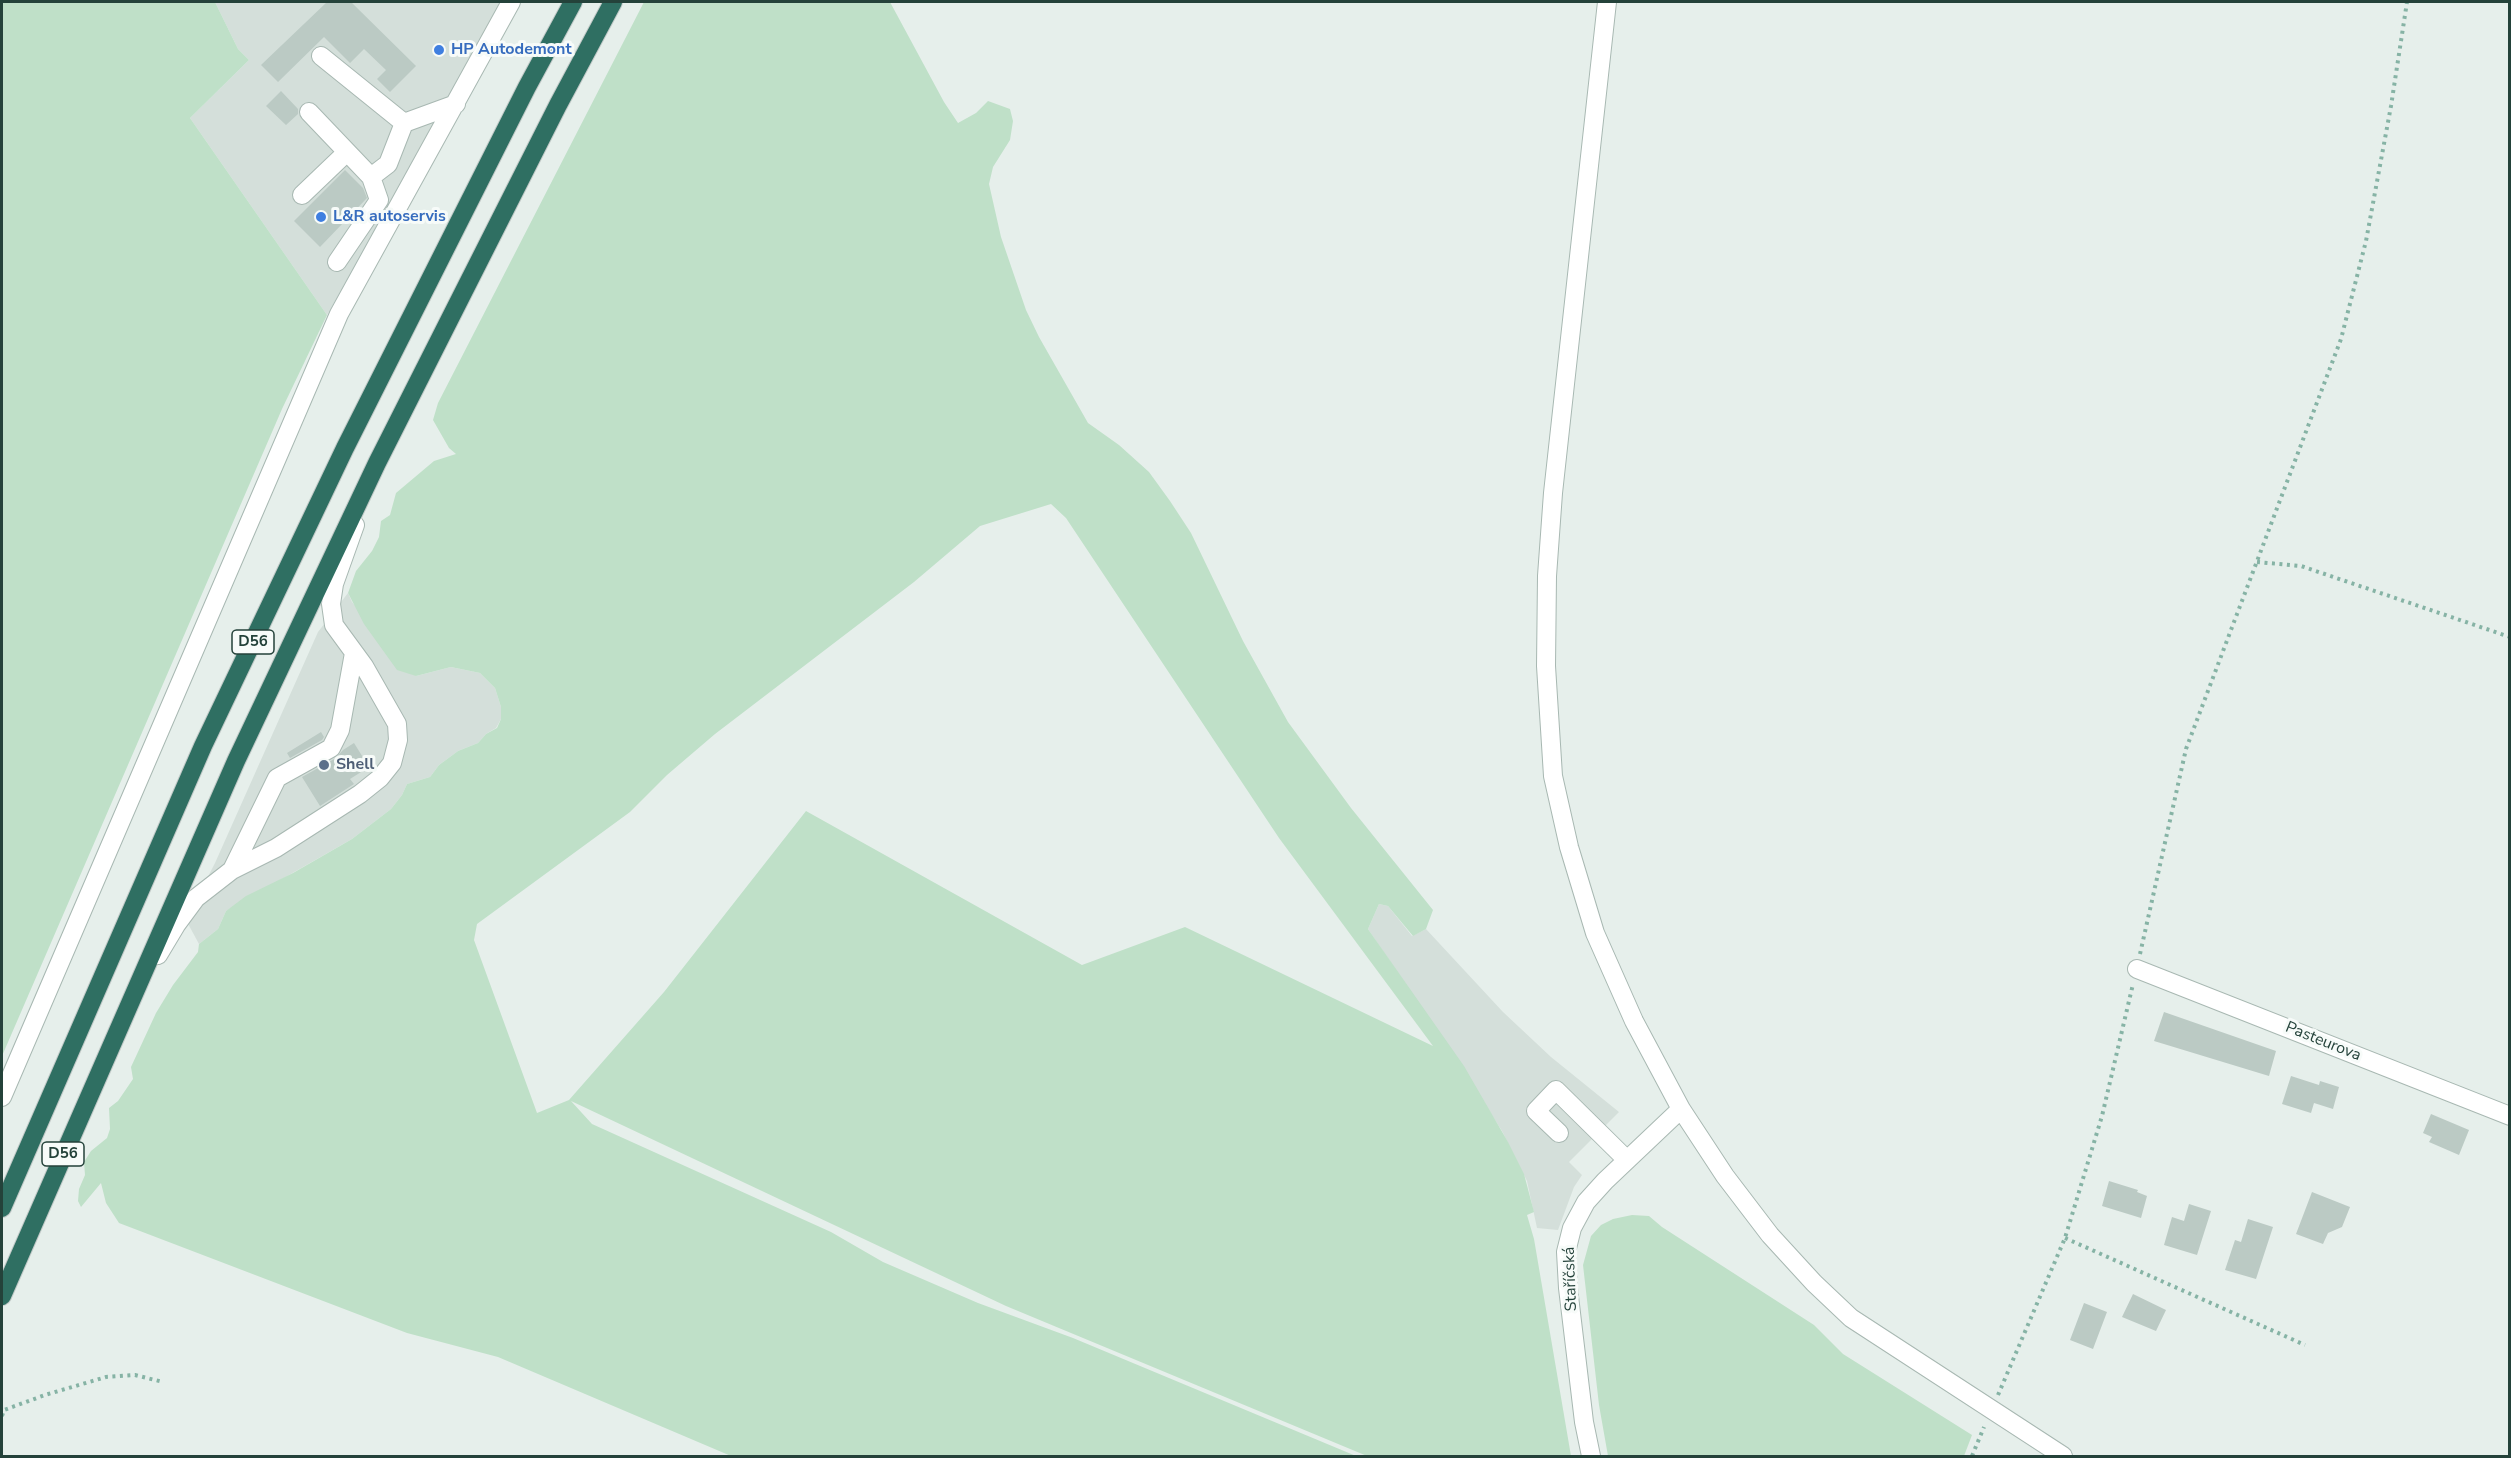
<!DOCTYPE html>
<html>
<head>
<meta charset="utf-8">
<style>
  body { margin:0 }
  #map { position:relative; width:2511px; height:1458px; overflow:hidden; background:#e6efeb; font-family:"Nunito Sans",sans-serif }
  canvas { display:block }
  .frame { position:absolute; inset:0; border:3px solid #24423a; pointer-events:none }
</style>
</head>
<body>
<div id="map">
<canvas width="2511" height="1458"></canvas>
<div class="frame"></div>
</div>
<script>
const c = document.querySelector('canvas').getContext('2d');
c.lineJoin = 'round';
function fillPath(path, color) { c.fillStyle = color; c.fill(path, 'evenodd'); }
const toPath = rows => new Path2D(rows.map(r => 'M' + r).join(''));
function trace(path, color, width, dash) { c.strokeStyle = color; c.lineWidth = width; c.lineCap = dash ? 'butt' : 'round'; c.setLineDash(dash || []); c.stroke(path); }
function label(font, color, halo, rows, align = 'center') {
  c.font = font + ' "Nunito Sans",sans-serif'; c.lineWidth = 6; c.setLineDash([]); c.textBaseline = 'middle'; c.strokeStyle = halo; c.fillStyle = color; for (const [text, x, y, turn = 0] of rows) {
    c.save(); c.translate(x, y); c.rotate((+turn || 0) * Math.PI / 180); c.textAlign = isNaN(turn) ? turn : align; if (halo) c.strokeText(text, 0, 0); c.fillText(text, 0, 0); c.restore();
  }
}
fillPath(toPath([
  [215,2,502,2,450,99,327,315,190,118,249,60,238,49],
  [348,593,352,602,416,676,451,667,480,673,495,688,501,707,501,719,496,728,486,734,478,743,458,751,439,765,430,777,407,784,402,795,391,809,352,839,226,911,218,929,199,944,186,920,215,863,318,632],
  [1379,904,1388,906,1412,936,1426,929,1503,1012,1551,1057,1619,1112,1569,1162,1582,1175,1574,1187,1558,1230,1537,1228,1527,1181,1502,1131,1460,1065,1368,929]
]), '#d4dfda');
fillPath(toPath([
  [2,2,215,2,238,49,249,60,190,118,327,315,282,409,2,1056],
  [644,2,890,2,944,102,958,123,976,113,988,101,1010,109,1013,121,1010,140,993,167,989,184,1001,237,1026,310,1039,337,1088,423,1119,445,1149,472,1170,501,1191,533,1243,641,1288,722,1351,808,1433,910,1426,929,1413,936,1388,906,1379,904,1368,929,1464,1066,1508,1142,1524,1174,1534,1212,1527,1215,1534,1239,1571,1456,1367,1456,1006,1306,571,1101,592,1124,831,1232,883,1262,978,1303,1073,1338,1356,1456,731,1456,498,1357,407,1333,119,1223,106,1203,101,1183,81,1207,78,1201,79,1189,85,1175,84,1162,91,1151,107,1138,110,1129,109,1108,118,1101,133,1079,131,1067,156,1013,173,985,198,952,199,944,218,929,226,911,246,896,293,873,352,839,391,809,402,795,407,784,430,777,439,765,458,751,478,743,486,734,497,728,501,719,501,707,495,688,480,673,451,667,416,676,397,670,364,624,348,593,356,571,372,551,379,537,381,521,390,515,396,493,434,461,456,454,449,448,433,420,438,403],
  [1051,504,1066,518,1279,838,1433,1046,1185,927,1082,965,806,811,664,992,569,1100,537,1113,474,940,477,924,630,812,667,775,715,734,914,582,980,526],
  [1632,1215,1649,1216,1662,1227,1814,1325,1843,1354,1972,1435,1964,1456,1608,1456,1599,1405,1583,1265,1591,1236,1601,1225,1613,1219]
]), '#bfe0c8');
fillPath(toPath([
  [327,2,351,2,416,66,390,92,377,79,386,70,364,49,350,63,324,37,278,82,261,65],
  [281,91,298,109,298,114,286,125,266,106],
  [345,170,363,188,367,198,320,247,294,221],
  [321,732,324,737,322,740,290,758,287,753],
  [354,743,369,767,350,779,354,784,320,806,302,777,336,758,343,750],
  [2164,1012,2276,1051,2269,1076,2154,1041],
  [2291,1076,2319,1085,2320,1081,2339,1087,2333,1109,2314,1103,2311,1113,2282,1104],
  [2431,1114,2469,1130,2459,1155,2429,1142,2432,1137,2423,1133],
  [2109,1181,2138,1190,2137,1192,2147,1196,2141,1218,2102,1206],
  [2312,1192,2350,1207,2342,1227,2328,1233,2323,1244,2296,1234],
  [2189,1204,2211,1211,2197,1255,2164,1245,2172,1217,2184,1221],
  [2248,1219,2273,1227,2256,1279,2225,1270,2235,1240,2241,1242],
  [2133,1294,2166,1310,2156,1331,2122,1317],
  [2084,1303,2107,1312,2093,1349,2070,1340]
]), '#bbcac4');
const minor = toPath([
  [1607,2,1553,493,1547,576,1546,666,1553,776,1569,847,1595,933,1634,1021,1681,1109,1725,1176,1770,1235,1814,1283,1851,1318,2063,1456],
  [321,56,404,123],
  [309,112,371,177,388,164,404,123,456,104],
  [302,195,347,152],
  [337,262,379,200,371,177],
  [232,870,277,778,331,748,340,730,354,653],
  [158,955,176,925,196,898,232,870,276,848,360,794,380,778,392,763,398,740,397,724,364,666,334,625,331,604,334,584,355,525],
  [2137,969,2510,1116],
  [2,1097,339,314,511,2],
  [1559,1133,1536,1111,1556,1090,1627,1160],
  [1591,1456,1584,1422,1568,1288,1566,1252,1572,1228,1586,1202,1605,1181,1681,1109]
]);
const highway = toPath([
  [2,1208,203,746,345,448,527,87,573,2],
  [2,1296,236,761,377,463,558,105,613,2]
]);
trace(minor, '#a8b8b2', 20);
trace(highway, '#c2cac8', 20);
trace(toPath([
  [2257,562,2301,566,2510,637],
  [2140,954,2186,749,2341,339,2366,241,2391,106,2407,2],
  [2065,1238,2305,1345],
  [1998,1395,2065,1238,2102,1116,2133,984],
  [2,1416,4,1410,45,1395,106,1377,135,1375,163,1382],
  [1972,1456,1984,1427]
]), '#86b3a5', 4, [3, 4.5]);
trace(minor, '#fff', 18);
trace(highway, '#2f6f62', 18);
for (const [x, y, r, color] of [
  [439,50,6,"#3f7fe0"],
  [321,217,6,"#3f7fe0"],
  [324,765,6,"#5c6f8a"]
]) { const dot = new Path2D(); dot.arc(x, y, r, 0, 2 * Math.PI); c.fillStyle = color; c.fill(dot); trace(dot, '#f7fbf9', 2); }
for (const [x, y, w] of [
  [253,642,42],
  [63,1154,42]
]) { const box = new Path2D(); box.roundRect(x - w / 2, y - 12, w, 24, 4.5); c.fillStyle = '#f7fbf9'; c.fill(box); trace(box, '#24423a', 1.5); }
label('bold 15px', '#24423a', null, [
  ["D56",253,642],
  ["D56",63,1154]
]);
label('bold 16px', '#366cbe', '#f7fbf9', [
  ["HP Autodemont",451,50],
  ["L&R autoservis",333,217]
], 'left');
label('bold 16px', '#4e5e75', '#f7fbf9', [
  ["Shell",336,765]
], 'left');
label('16px', '#24423a', '#f7fbf9', [
  ["Pasteurova",2323,1042,22],
  ["Staříčská",1571,1279,-92]
]);
</script>
</body>
</html>
